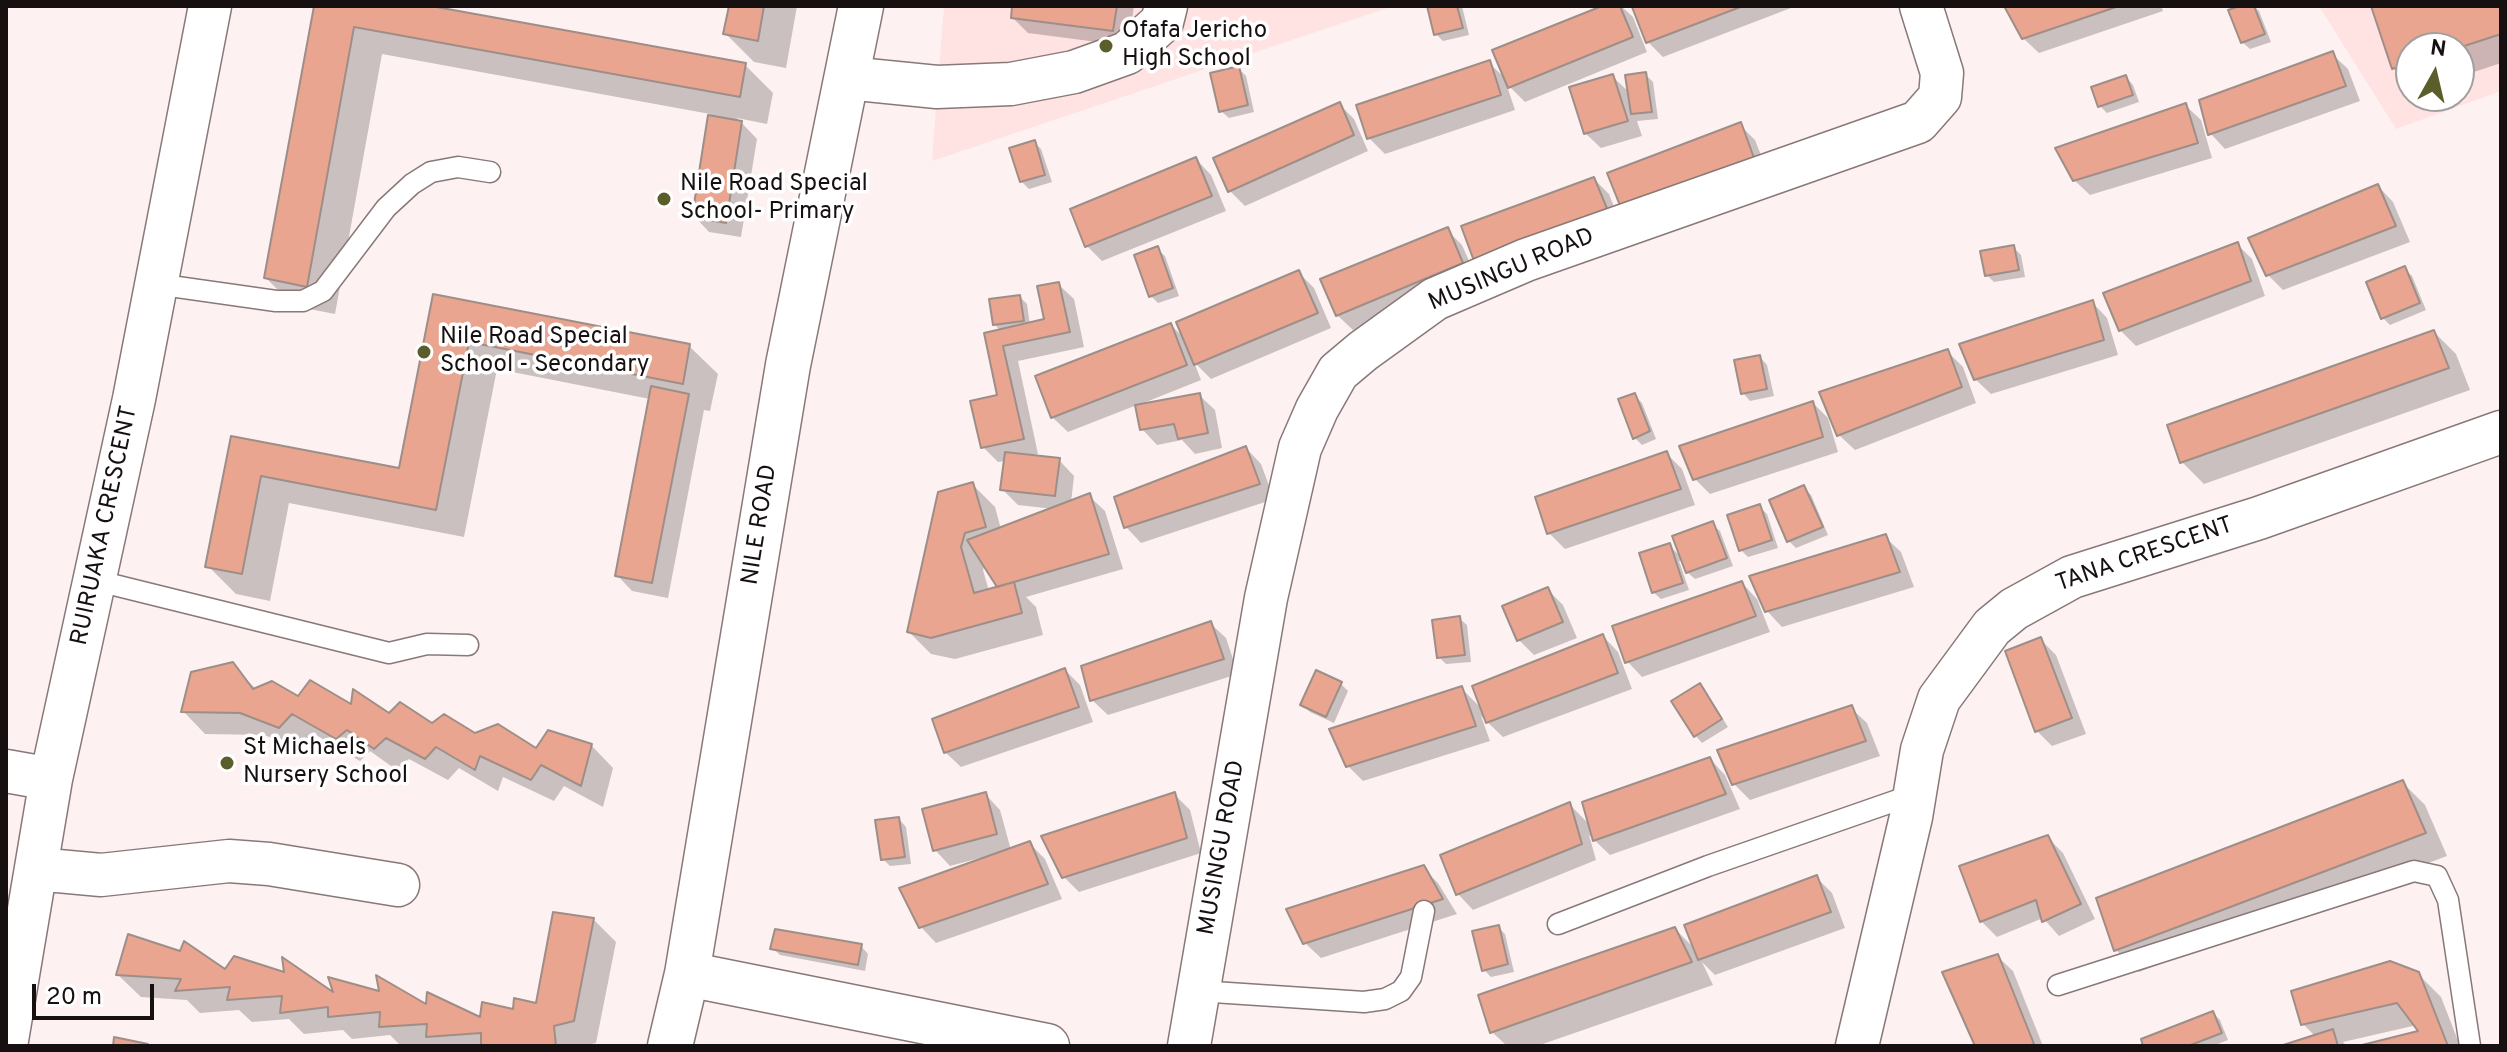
<!DOCTYPE html>
<html>
<head>
<meta charset="utf-8">
<style>
  body { margin:0 }
  #map { position:relative; width:2507px; height:1052px; overflow:hidden; background:#fdf1f1; font-family:Overpass,sans-serif }
  canvas { display:block }
  .frame { position:absolute; inset:0; border:8px solid #171010; pointer-events:none }
  .north { position:absolute; left:2395px; top:32px; width:80px; height:80px; box-sizing:border-box; background:#fff; border:2px solid #a29f9f; border-radius:50%; rotate:8deg; font-size:22px; font-weight:700; line-height:32px; text-align:center; color:#171010 }
  .north::after { content:''; display:block; margin:auto; width:28px; height:36px; background:#5b5e2b; clip-path:polygon(50% 0,100% 100%,50% 72%,0 100%) }
  .scale { position:absolute; left:32px; top:984px; width:122px; height:36px; box-sizing:border-box; border:4px solid #171010; border-top:0; padding-left:10px; font-size:24px; line-height:28px; white-space:nowrap; color:#171010; -webkit-text-stroke:6px #fff; paint-order:stroke }
</style>
</head>
<body>
<div id="map">
<canvas width="2507" height="1052"></canvas>
<div class="frame"></div>
<div class="north">N</div>
<div class="scale">20 m</div>
</div>
<script>
const c = document.querySelector('canvas').getContext('2d');
c.lineJoin = 'round';
function fillPath(path, color) { c.fillStyle = color; c.fill(path, 'evenodd'); }
const toPath = rows => new Path2D(rows.map(r => 'M' + r).join(''));
function trace(path, color, width, dash) { c.strokeStyle = color; c.lineWidth = width; c.lineCap = dash ? 'butt' : 'round'; c.setLineDash(dash || []); c.stroke(path); }
function label(font, color, halo, rows, align = 'center') {
  c.font = font + ' Overpass,sans-serif'; c.lineWidth = 7; c.setLineDash([]); c.textBaseline = 'middle'; c.strokeStyle = halo; c.fillStyle = color; for (const [text, x, y, turn = 0] of rows) {
    c.save(); c.translate(x, y); c.rotate((+turn || 0) * Math.PI / 180); c.textAlign = isNaN(turn) ? turn : align; if (halo) c.strokeText(text, 0, 0); c.fillText(text, 0, 0); c.restore();
  }
}
fillPath(toPath([
  [944,6,1393,6,932,161],
  [2319,6,2501,6,2501,91,2396,129],
  [2411,48,2459,48,2459,96,2411,96]
]), '#ffe2e2');
fillPath(toPath([
  [316,6,420,6,745,65,773,93,767,124,737,118,757,139,741,237,709,232,694,216,710,114,382,54,335,314,294,306,266,278],
  [731,6,797,6,786,68,754,62,726,34],
  [1014,6,1134,6,1128,46,1028,33,1013,18],
  [1429,6,1462,6,1469,35,1443,41,1436,34],
  [1607,6,1621,6,1633,17,1647,52,1525,102,1506,83,1515,110,1385,154,1369,138,1489,63,1507,80],
  [1640,6,1790,6,1791,8,1663,57,1648,42],
  [2011,6,2161,6,2163,11,2039,53,2023,38],
  [2246,6,2254,6,2259,11,2271,42,2250,49,2242,42],
  [2373,6,2501,6,2501,63,2459,77,2459,48,2411,48,2411,86,2393,68],
  [2332,54,2348,69,2360,101,2225,149,2210,133],
  [1238,68,1246,76,1254,112,1229,118,1221,111],
  [1645,74,1653,82,1658,119,1637,121,1642,136,1601,148,1585,133,1613,77,1630,93],
  [2126,77,2133,85,2139,102,2107,113,2100,106],
  [1339,104,1354,119,1368,151,1245,206,1230,191],
  [2185,105,2201,120,2212,158,2090,195,2074,180],
  [1740,125,1755,140,1768,173,1638,223],
  [1034,142,1041,149,1052,182,1029,189,1021,181],
  [1196,159,1211,175,1226,211,1102,261,1087,246],
  [1594,179,1609,194,1622,227,1476,260],
  [2378,186,2393,202,2410,242,2283,290,2268,275],
  [1447,230,1462,245,1477,279,1353,330,1337,315],
  [2237,244,2252,259,2265,296,2136,346,2120,330],
  [2013,247,2021,255,2025,277,1994,282,1987,275],
  [1157,249,1165,256,1179,296,1158,303,1151,296],
  [2404,269,2412,276,2426,310,2390,325,2383,318],
  [1299,273,1314,288,1331,328,1211,379,1194,362,1201,380,1141,404,1141,406,1199,395,1215,410,1222,448,1195,454,1182,440,1157,445,1142,429,1137,405,1068,432,1052,417,1171,325,1186,340],
  [1058,284,1074,299,1084,347,1018,361,1038,454,1028,456,1059,460,1074,476,1071,503,1089,496,1105,511,1123,569,1026,597,1036,607,1043,635,955,659,931,654,909,632,973,485,995,507,1001,529,1054,509,1018,505,1003,490,1006,461,998,462,983,447,1000,397,1001,331,994,324,1020,297,1027,304,1030,325,1046,321],
  [985,564,1001,588,989,591,983,570],
  [434,296,689,346,718,374,710,411,704,410,668,598,632,591,617,575,650,399,497,369,464,537,289,503,270,601,236,594,208,566,232,438,400,471],
  [2092,302,2107,318,2118,355,1991,394,1975,379],
  [2434,332,2456,354,2470,390,2204,484,2182,462],
  [1947,351,1963,367,1976,403,1855,450,1839,435],
  [1760,357,1767,365,1774,396,1750,401,1743,393],
  [1634,395,1642,403,1656,439,1642,445,1635,438],
  [1813,403,1828,418,1838,452,1710,494,1695,479],
  [1246,448,1261,464,1274,499,1141,543,1126,527],
  [1666,453,1682,469,1695,505,1565,549,1549,533],
  [1804,488,1811,495,1828,535,1796,548,1789,541],
  [1760,507,1767,514,1778,548,1748,557,1741,550],
  [1712,524,1720,531,1733,566,1695,579,1687,572,1683,560,1679,561,1689,590,1661,599,1653,592,1669,545,1682,558],
  [1885,537,1901,552,1914,587,1782,627,1767,611],
  [1742,583,1757,599,1770,632,1642,677,1627,661],
  [1548,590,1563,605,1577,638,1534,655,1519,640],
  [1459,618,1467,625,1471,662,1446,664,1439,657],
  [1210,623,1226,638,1238,674,1108,715,1092,700],
  [1603,636,1618,652,1632,689,1503,737,1481,716,1490,741,1363,781,1347,765,1461,688,1483,710],
  [2041,640,2056,655,2086,734,2052,746,2037,731],
  [232,665,257,690,353,708,537,751,591,745,613,768,603,807,564,786,554,801,503,777,498,791,459,768,448,780,409,759,398,771,370,751,360,761,316,735,302,749,264,735,205,734,183,711],
  [1065,670,1080,685,1093,722,961,767,945,752],
  [1340,683,1348,691,1334,723,1310,712,1303,705],
  [1699,686,1707,693,1728,727,1702,743,1695,735],
  [1851,708,1867,723,1880,756,1750,800,1734,784],
  [1710,759,1725,775,1740,809,1610,855,1589,835,1596,860,1473,910,1458,894,1570,805,1590,825],
  [2402,782,2425,805,2447,856,2139,972,2116,950],
  [985,794,1000,810,1011,850,1029,843,1045,859,1062,899,936,943,921,927,981,861,980,858,950,866,935,850],
  [1174,794,1190,810,1201,853,1079,892,1064,877],
  [899,819,906,827,911,864,890,866,883,859],
  [2048,838,2063,853,2095,919,2059,936,2043,918,1997,937,1981,921],
  [1423,868,1438,883,1457,914,1321,958,1305,943],
  [1817,878,1832,893,1845,928,1715,975,1702,962,1713,985,1537,1046,1507,1046,1492,1032,1675,929,1697,951],
  [594,920,616,942,596,1043,584,1046,401,1046,390,1035,352,1039,343,1030,304,1034,289,1019,252,1022,239,1010,200,1013,187,1000,141,997,118,975,225,971,337,997,427,1008,481,1020,538,1006],
  [1498,927,1505,934,1514,972,1491,977,1484,970],
  [861,946,868,954,865,971,780,955,773,948],
  [1997,956,2013,971,2043,1046,1977,1046],
  [2418,974,2441,997,2460,1046,2366,1046,2421,1032,2417,1025,2343,1042,2347,1046,2287,1046,2316,1037,2303,1024],
  [2213,1013,2220,1020,2228,1040,2213,1046,2146,1046]
]), '#0003');
const building = toPath([
  [314,6,431,6,746,63,740,97,354,27,307,287,264,278,314,6],
  [729,6,764,6,758,41,723,34,729,6],
  [1012,6,1117,6,1113,31,1011,18,1012,6],
  [1427,6,1457,6,1463,28,1434,35,1427,6],
  [1602,6,1620,6,1633,37,1508,88,1492,50,1602,6],
  [1634,6,1743,6,1646,43,1632,7,1634,6],
  [2004,6,2119,6,2022,39,2004,6],
  [2240,6,2254,6,2265,34,2241,43,2228,10,2240,6],
  [2371,6,2501,6,2501,34,2458,48,2411,48,2411,63,2392,69,2371,6],
  [2333,51,2346,86,2208,135,2199,100,2333,51],
  [1490,60,1501,95,1367,139,1356,105,1490,60],
  [1239,66,1248,105,1219,112,1210,73,1239,66],
  [1646,72,1652,112,1631,114,1625,75,1646,72],
  [1613,74,1628,121,1584,134,1569,87,1613,74],
  [2126,75,2133,95,2098,107,2091,87,2126,75],
  [1340,102,1354,135,1228,192,1213,158,1340,102],
  [2186,103,2198,143,2073,181,2055,148,2186,103],
  [708,115,742,121,726,223,692,217,708,115],
  [1741,122,1754,158,1621,208,1607,173,1741,122],
  [1035,140,1045,175,1020,182,1009,148,1035,140],
  [1196,157,1212,196,1085,247,1070,209,1196,157],
  [1594,177,1608,211,1474,261,1461,226,1594,177],
  [2378,184,2396,226,2266,276,2248,238,2378,184],
  [1448,227,1463,263,1336,316,1320,279,1448,227],
  [2238,242,2251,281,2119,331,2103,293,2238,242],
  [2014,245,2019,270,1985,276,1980,251,2014,245],
  [1158,246,1173,288,1149,297,1134,255,1158,246],
  [2405,266,2420,303,2381,319,2366,282,2405,266],
  [1299,270,1318,313,1194,365,1176,322,1299,270],
  [1059,282,1070,332,1003,346,1024,439,981,448,970,401,997,395,984,333,1044,319,1037,286,1059,282],
  [433,294,690,344,683,384,469,342,436,510,261,476,242,574,205,567,231,436,399,468,433,294],
  [1020,295,1024,321,993,325,989,299,1020,295],
  [2093,300,2104,340,1974,380,1959,344,2093,300],
  [1171,323,1187,365,1051,418,1035,376,1171,323],
  [2434,330,2449,368,2180,463,2167,425,2434,330],
  [1948,349,1962,387,1837,436,1819,392,1948,349],
  [1760,355,1767,389,1741,394,1734,360,1760,355],
  [651,386,689,394,652,583,615,576,651,386],
  [1200,393,1208,433,1178,439,1174,424,1140,430,1135,405,1200,393],
  [1635,393,1650,431,1633,439,1618,399,1635,393],
  [1813,401,1823,437,1693,480,1679,446,1813,401],
  [1246,446,1260,484,1124,528,1114,497,1246,446],
  [1667,451,1681,489,1547,534,1535,497,1667,451],
  [1005,452,1060,458,1055,496,1000,490,1005,452],
  [973,482,986,527,965,533,961,547,974,593,1014,582,1022,613,931,638,907,632,938,492,973,482],
  [1804,485,1823,527,1787,542,1769,500,1804,485],
  [1090,493,1109,554,997,587,967,540,1090,493],
  [1760,504,1772,540,1739,551,1727,515,1760,504],
  [1713,521,1727,558,1686,573,1672,536,1713,521],
  [1886,534,1900,572,1765,612,1749,576,1886,534],
  [1670,543,1683,583,1652,593,1639,553,1670,543],
  [1742,581,1756,616,1625,663,1612,626,1742,581],
  [1548,587,1563,622,1517,641,1502,606,1548,587],
  [1460,616,1465,655,1437,658,1432,620,1460,616],
  [1211,621,1224,659,1090,701,1081,666,1211,621],
  [1603,634,1618,673,1486,723,1472,686,1603,634],
  [2041,637,2072,718,2035,732,2005,651,2041,637],
  [233,662,253,689,272,681,298,696,310,680,351,704,353,689,389,713,400,702,432,723,444,714,475,733,498,724,536,748,548,730,592,744,581,786,541,765,531,780,480,756,475,770,436,747,425,759,386,738,374,749,347,730,336,739,292,714,279,728,240,713,181,712,191,672,233,662],
  [1065,668,1079,707,944,753,932,719,1065,668],
  [1316,670,1342,682,1326,717,1300,705,1316,670],
  [1700,683,1722,719,1694,737,1671,701,1700,683],
  [1462,686,1476,726,1346,767,1329,729,1462,686],
  [1852,705,1866,741,1732,785,1717,750,1852,705],
  [1710,757,1726,794,1593,841,1582,802,1710,757],
  [2403,780,2426,833,2114,951,2096,898,2403,780],
  [986,792,997,834,933,851,922,809,986,792],
  [1175,792,1187,838,1062,878,1041,836,1175,792],
  [1570,802,1582,844,1456,895,1440,855,1570,802],
  [899,817,905,857,881,860,875,820,899,817],
  [2048,835,2081,904,2042,922,2036,900,1980,922,1959,866,2048,835],
  [1030,841,1048,884,919,928,899,888,1030,841],
  [1424,865,1443,899,1303,944,1286,909,1424,865],
  [1817,875,1831,912,1698,960,1684,925,1817,875],
  [553,912,594,918,574,1021,554,1026,556,1046,481,1045,481,1033,426,1037,427,1024,379,1027,380,1012,328,1017,328,1007,280,1013,282,996,227,1000,230,987,175,991,181,979,116,975,128,934,180,951,184,941,225,969,234,956,284,972,282,957,333,992,328,977,379,991,376,975,426,1004,427,992,480,1017,482,1002,513,1009,514,998,536,1003,553,912],
  [1499,925,1508,964,1482,971,1472,931,1499,925],
  [1675,927,1692,962,1490,1033,1478,995,1675,927],
  [775,929,862,944,858,965,770,949,775,929],
  [1998,954,2034,1044,2029,1046,1975,1046,1942,972,1998,954],
  [2390,961,2419,972,2448,1046,2358,1046,2418,1031,2397,1003,2301,1025,2291,991,2390,961],
  [2213,1011,2222,1033,2188,1046,2143,1046,2141,1039,2213,1011],
  [2333,1029,2338,1046,2280,1046,2333,1029],
  [114,1037,148,1044,147,1046,113,1046,114,1037]
]);
fillPath(building, '#e9a58f');
trace(building, '#9e8e88', 2);
const lane = toPath([
  [156,284,276,301,303,301,323,291,386,208,412,184,431,172,458,167,490,172],
  [94,580,389,653,427,644,468,645],
  [1558,924,1708,866,1915,794],
  [2058,985,2414,871,2437,876,2448,900,2470,1046],
  [1198,991,1364,1002,1385,999,1401,991,1411,977,1424,911]
]);
const street = toPath([
  [847,78,937,87,1011,84,1074,72,1127,53,1162,22,1166,6],
  [6,771,51,779],
  [36,869,101,875,229,861,269,864,398,885],
  [6,1046,51,779,134,399,210,6],
  [1189,1046,1266,598,1300,448,1317,409,1338,372,1363,351,1435,299,1526,260,1918,122,1940,97,1942,73,1921,6],
  [1857,1046,1911,817,1922,750,1939,699,1992,627,2014,609,2072,577,2259,518,2501,432]
]);
const secondary = toPath([
  [687,974,1047,1046],
  [670,1046,687,974,788,365,861,6]
]);
trace(lane, '#897878', 23);
trace(street, '#897878', 45);
trace(secondary, '#897878', 47);
trace(lane, '#fff', 20);
trace(street, '#fff', 42);
trace(secondary, '#fff', 44);
for (const [x, y, r, color] of [
  [1106,46,8,"#5b5e2b"],
  [664,199,8,"#5b5e2b"],
  [424,352,8,"#5b5e2b"],
  [227,763,8,"#5b5e2b"]
]) { const dot = new Path2D(); dot.arc(x, y, r, 0, 2 * Math.PI); c.fillStyle = color; c.fill(dot); trace(dot, '#fff', 3); }
label('24px', '#171010', '#fff', [
  ["Ofafa Jericho",1122,32],
  ["High School",1122,60],
  ["Nile Road Special",680,185],
  ["School- Primary",680,213],
  ["Nile Road Special",440,338],
  ["School - Secondary",440,366],
  ["St Michaels",243,749],
  ["Nursery School",243,777]
], 'left');
label('24px', '#171010', '#fff', [
  ["MUSINGU ROAD",1512,271,-23],
  ["NILE ROAD",761,525,-81],
  ["RUIRUAKA CRESCENT",106,526,-78],
  ["TANA CRESCENT",2145,556,-19],
  ["MUSINGU ROAD",1223,848,-80]
]);
</script>
</body>
</html>
